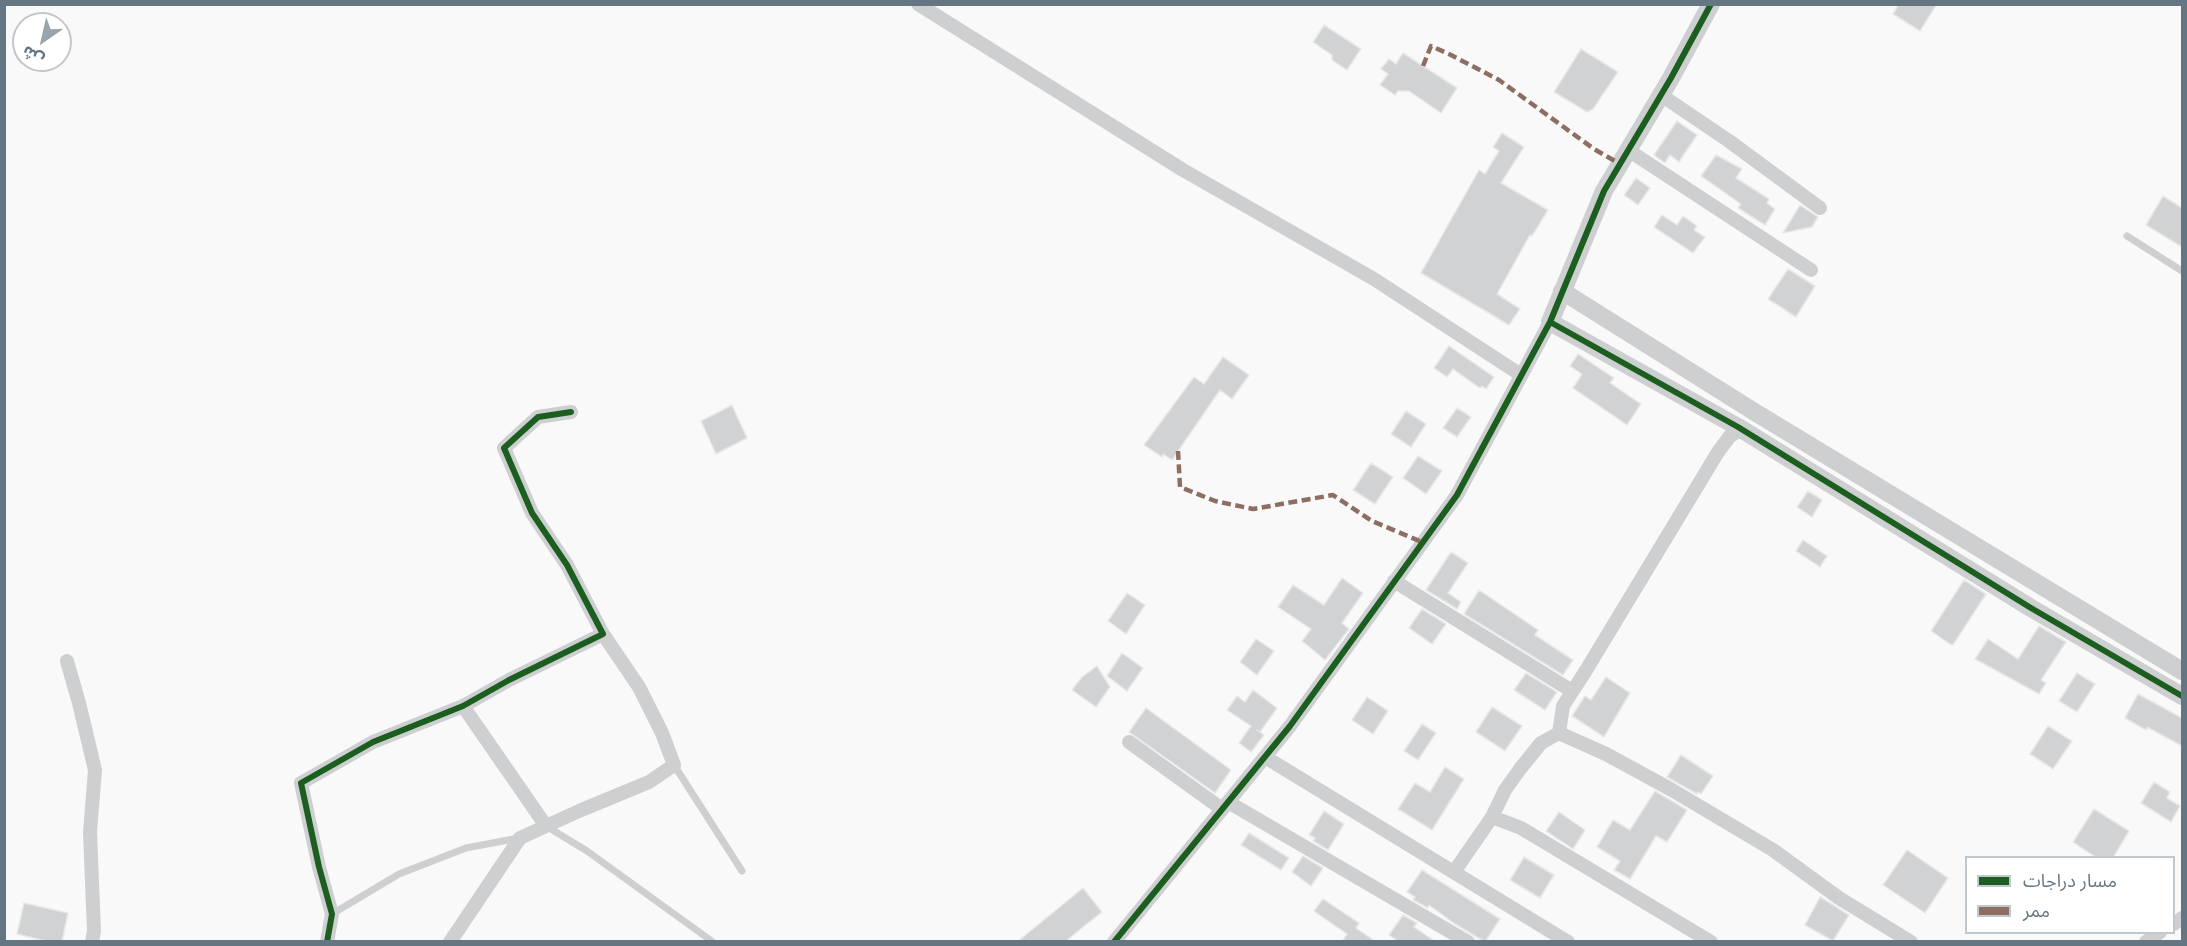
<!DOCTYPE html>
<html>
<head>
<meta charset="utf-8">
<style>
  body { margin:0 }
  #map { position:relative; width:2187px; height:946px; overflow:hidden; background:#f9f9f9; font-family:Raleway,"Noto Sans Arabic",sans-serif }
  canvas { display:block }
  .frame { position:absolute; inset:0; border:6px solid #657683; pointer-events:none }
  .legend { position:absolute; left:1965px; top:856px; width:210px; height:78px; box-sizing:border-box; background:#fff; border:2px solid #c1c8cd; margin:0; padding:8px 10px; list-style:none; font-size:18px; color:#657683 }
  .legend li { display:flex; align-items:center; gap:12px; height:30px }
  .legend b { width:30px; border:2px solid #c1c8cd }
  .north { position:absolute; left:12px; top:12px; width:60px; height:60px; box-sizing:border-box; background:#fff; border:2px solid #c1c8cd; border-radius:50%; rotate:214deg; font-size:16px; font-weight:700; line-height:24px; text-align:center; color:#657683 }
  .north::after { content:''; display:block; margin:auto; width:21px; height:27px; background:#99a4ac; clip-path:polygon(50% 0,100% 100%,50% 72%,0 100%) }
</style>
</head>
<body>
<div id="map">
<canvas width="2187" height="946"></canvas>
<div class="frame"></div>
<ul class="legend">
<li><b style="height:8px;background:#1b5e20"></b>مسار دراجات</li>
<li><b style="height:8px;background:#8d6e63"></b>ممر</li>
</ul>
<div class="north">ش</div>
</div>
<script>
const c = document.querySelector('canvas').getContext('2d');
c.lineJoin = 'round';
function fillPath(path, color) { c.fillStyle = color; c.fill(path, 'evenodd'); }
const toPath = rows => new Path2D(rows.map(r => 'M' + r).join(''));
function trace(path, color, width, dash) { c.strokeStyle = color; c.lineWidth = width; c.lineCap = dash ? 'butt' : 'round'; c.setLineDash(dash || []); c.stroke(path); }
const building = toPath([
  [1899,4,1937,4,1920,31,1893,14,1899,4],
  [1324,25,1361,49,1347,70,1332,60,1332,55,1313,42,1324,25],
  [1581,49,1618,72,1593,109,1587,112,1554,92,1581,49],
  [1403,53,1457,88,1441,113,1409,91,1398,91,1395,95,1380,85,1388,74,1381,69,1389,59,1396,64,1403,53],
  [1677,121,1697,135,1679,162,1670,155,1665,163,1654,155,1677,121],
  [1502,133,1524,147,1501,183,1548,210,1532,236,1530,235,1497,294,1520,309,1509,325,1421,273,1479,170,1485,174,1499,151,1493,147,1502,133],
  [1716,155,1742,169,1736,178,1769,199,1767,203,1775,209,1765,225,1738,208,1741,204,1701,176,1716,155],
  [1636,178,1650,188,1638,205,1624,195,1636,178],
  [2163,196,2182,208,2182,247,2146,225,2163,196],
  [1800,205,1818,217,1812,227,1783,233,1800,205],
  [1662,215,1677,225,1683,216,1697,226,1694,230,1705,237,1693,253,1654,227,1662,215],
  [1788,269,1815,286,1796,317,1768,299,1788,269],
  [1449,346,1494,377,1486,389,1482,386,1480,388,1453,369,1447,377,1434,368,1449,346],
  [1578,354,1614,378,1610,383,1641,404,1627,425,1573,388,1582,374,1570,366,1578,354],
  [1223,357,1249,375,1232,399,1220,390,1172,460,1163,454,1162,457,1144,445,1194,377,1204,384,1223,357],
  [732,405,747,438,716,454,701,421,732,405],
  [1457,408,1471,417,1457,437,1443,428,1457,408],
  [1406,411,1426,424,1411,447,1391,434,1406,411],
  [1418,456,1442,471,1426,494,1403,478,1418,456],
  [1371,463,1393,477,1375,504,1353,490,1371,463],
  [1808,491,1822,500,1812,517,1797,507,1808,491],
  [1803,540,1827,556,1820,567,1796,551,1803,540],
  [1451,552,1468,563,1448,593,1461,602,1457,609,1426,590,1451,552],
  [1342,578,1363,593,1342,623,1349,629,1325,660,1302,641,1311,629,1278,607,1293,585,1324,605,1342,578],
  [1964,580,1986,594,1953,645,1950,644,1931,631,1964,580],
  [1479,590,1538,630,1535,635,1573,660,1563,675,1464,614,1479,590],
  [1127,593,1145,605,1126,634,1108,621,1127,593],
  [1422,609,1446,624,1432,644,1409,628,1422,609],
  [2039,626,2066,642,2041,680,2046,683,2039,694,1975,659,1988,639,2018,659,2039,626],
  [1256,639,1274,651,1257,675,1240,662,1256,639],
  [1122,653,1143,668,1127,691,1107,676,1122,653],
  [1097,666,1110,687,1096,707,1072,690,1082,677,1097,666],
  [1526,673,1557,692,1545,710,1514,690,1526,673],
  [2077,673,2095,684,2077,712,2059,701,2077,673],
  [1606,677,1630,693,1604,737,1572,716,1585,696,1591,700,1606,677],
  [1253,690,1277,708,1260,732,1257,730,1264,735,1251,752,1239,743,1251,726,1227,710,1237,696,1245,702,1253,690],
  [2138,694,2182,718,2182,746,2147,727,2146,730,2125,718,2138,694],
  [1367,697,1388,711,1373,734,1352,720,1367,697],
  [1492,707,1522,726,1505,751,1476,732,1492,707],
  [1146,708,1231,770,1215,793,1129,732,1146,708],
  [1422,724,1436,733,1418,760,1404,751,1422,724],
  [2048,726,2072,741,2053,769,2030,754,2048,726],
  [1681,755,1713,776,1701,794,1698,792,1697,794,1667,777,1681,755],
  [1445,767,1464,779,1432,830,1398,809,1415,783,1430,792,1445,767],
  [2154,782,2170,792,2167,798,2180,806,2171,822,2141,803,2154,782],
  [1655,791,1687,810,1667,842,1656,836,1630,879,1614,870,1620,861,1597,847,1613,820,1630,830,1655,791],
  [2094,809,2129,831,2113,858,2097,858,2073,842,2094,809],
  [1324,811,1344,824,1328,850,1313,841,1315,838,1309,835,1324,811],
  [1559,812,1585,830,1573,849,1546,831,1559,812],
  [1249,833,1289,858,1281,870,1241,845,1249,833],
  [1907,850,1948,878,1925,913,1883,885,1907,850],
  [1303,856,1323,868,1311,886,1292,872,1303,856],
  [1524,857,1554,875,1540,898,1510,880,1524,857],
  [1422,870,1500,919,1485,942,1455,924,1429,905,1428,908,1413,900,1415,897,1407,892,1422,870],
  [1083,888,1102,912,1083,927,1065,942,1017,942,1083,888],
  [1820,897,1849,915,1833,941,1805,925,1820,897],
  [1323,899,1359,923,1356,928,1376,942,1342,942,1347,934,1314,911,1323,899],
  [24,903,68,913,62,942,50,942,17,934,24,903],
  [1403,915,1417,923,1414,927,1436,942,1399,942,1389,935,1403,915]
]);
fillPath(building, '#d0d2d3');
trace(building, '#e8e8e8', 1.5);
trace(toPath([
  [2127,236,2182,271],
  [674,765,742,871],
  [546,826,587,851,713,942],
  [332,914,399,874,466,848,519,838]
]), '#cecfd0', 7);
trace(toPath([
  [918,4,1183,170,1374,279,1521,375],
  [1661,95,1729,141,1820,208],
  [1628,150,1811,270],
  [1394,581,1572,691],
  [67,661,79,703,95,770,90,832,94,931,92,942],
  [463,706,546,826],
  [1559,733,1563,706,1585,672,1718,452,1730,436,1741,429],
  [1129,742,1222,809],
  [1265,757,1568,942],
  [1228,802,1468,942],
  [1492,817,1521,828,1711,942],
  [1454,872,1492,817,1505,790,1520,769,1541,743,1559,733,1606,754,1672,790,1773,850,1839,898,1911,942],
  [2174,924,2182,918],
  [327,942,332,914,319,867,301,783,373,742,463,706,509,680,603,634,567,565,532,513,504,448,538,417,571,412],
  [450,942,520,838,579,811,649,782,674,765,662,733,639,687,603,634],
  [1114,942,1290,726,1457,495,1550,322],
  [2146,942,2160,932]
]), '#cecfd0', 14);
trace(toPath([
  [1711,4,1671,78,1604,191,1550,322,1738,427,2031,608,2182,696],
  [1562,291,1753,411,2182,671]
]), '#cecfd0', 18);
trace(toPath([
  [1423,66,1431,46,1449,54,1499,80,1594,149,1620,164],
  [1178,451,1180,487,1215,501,1253,509,1333,495,1372,521,1422,542]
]), '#8d6e63', 4.5, [9, 4.5]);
trace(toPath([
  [1550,322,1738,427,2031,608,2182,696],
  [327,942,332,914,319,867,301,783,373,742,463,706,509,680,603,634,567,565,532,513,504,448,538,417,571,412],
  [1114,942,1290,726,1457,495,1550,322,1604,191,1671,78,1711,4]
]), '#1b5e20', 6);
</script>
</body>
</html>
